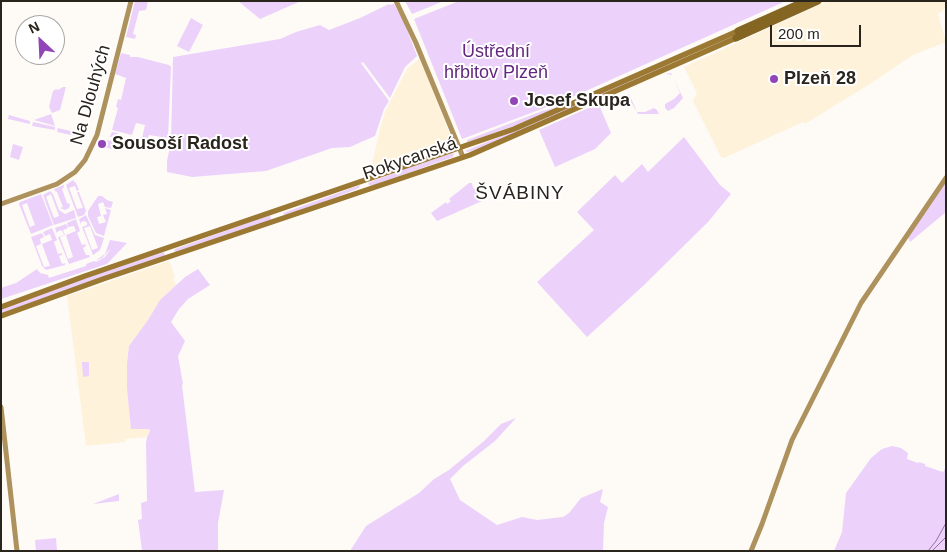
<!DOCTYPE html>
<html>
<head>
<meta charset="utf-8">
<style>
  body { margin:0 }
  #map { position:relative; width:947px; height:552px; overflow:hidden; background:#fefbf7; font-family:Arial,sans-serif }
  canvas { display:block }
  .frame { position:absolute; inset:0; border:2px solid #29241c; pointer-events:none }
  .north { position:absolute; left:15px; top:15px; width:50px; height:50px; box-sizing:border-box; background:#fff; border:1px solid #a9a7a4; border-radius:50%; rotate:335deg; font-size:14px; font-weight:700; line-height:20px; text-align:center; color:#29241c }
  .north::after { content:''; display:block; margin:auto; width:18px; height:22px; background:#9245b6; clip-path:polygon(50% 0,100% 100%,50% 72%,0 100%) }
  .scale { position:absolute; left:770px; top:25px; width:91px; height:22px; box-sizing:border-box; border:2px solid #29241c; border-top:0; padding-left:6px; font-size:15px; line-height:18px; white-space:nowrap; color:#29241c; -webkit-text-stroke:4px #fff; paint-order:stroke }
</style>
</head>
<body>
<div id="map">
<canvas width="947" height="552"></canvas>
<div class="frame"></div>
<div class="north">N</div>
<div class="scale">200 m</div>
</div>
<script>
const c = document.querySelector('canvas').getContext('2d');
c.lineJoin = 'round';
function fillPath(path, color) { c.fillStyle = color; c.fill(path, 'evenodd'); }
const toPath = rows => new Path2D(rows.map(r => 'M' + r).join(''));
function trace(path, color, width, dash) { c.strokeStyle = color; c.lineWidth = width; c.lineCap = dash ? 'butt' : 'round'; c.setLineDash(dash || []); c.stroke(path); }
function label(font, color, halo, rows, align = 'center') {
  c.font = font + ' Arial,sans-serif'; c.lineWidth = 4; c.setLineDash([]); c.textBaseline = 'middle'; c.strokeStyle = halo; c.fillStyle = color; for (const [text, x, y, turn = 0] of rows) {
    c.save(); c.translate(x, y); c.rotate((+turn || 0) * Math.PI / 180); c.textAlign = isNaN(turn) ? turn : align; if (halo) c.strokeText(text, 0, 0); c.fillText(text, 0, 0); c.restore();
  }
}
fillPath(toPath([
  [828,1,946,1,946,8,938,14,946,42,913,55,873,82,805,124,803,122,724,158,721,157,693,101,697,93,684,67],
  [420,58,454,145,370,173,380,129,385,112,407,69],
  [169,261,175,276,173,279,176,285,160,300,148,320,129,346,127,363,127,389,131,429,150,429,150,431,147,437,125,439,125,442,86,446,67,296]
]), '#fef2da');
fillPath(toPath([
  [135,1,148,1,146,10,139,11,133,34,136,35,135,39,126,37],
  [238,1,301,1,260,19],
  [405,1,444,1,412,14],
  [459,1,786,1,568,99,462,139,414,19],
  [389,4,390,5,394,4,404,22,417,56,405,67,390,98,363,62,361,63,389,101,384,109,375,136,350,147,332,148,266,171,192,177,167,172,167,161,171,142,173,57,280,39,296,32,320,25,329,30,360,18],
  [191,18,203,25,189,52,177,46],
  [121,53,130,55,130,57,138,57,169,65,171,67,168,138,149,135,145,147,136,145,138,137,142,138,145,125,136,123,132,135,112,130,118,108,116,107,118,99,121,100,126,78,115,74],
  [666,65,668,65,481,148,468,152,465,151,533,123],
  [671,73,683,98,674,108,668,111,665,108,665,104,674,99,680,93,672,75,666,74],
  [63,87,66,87,60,110,52,113,49,107,53,91,56,89,58,90],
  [629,94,637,112,645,112,654,108,657,110,659,114,638,114,627,95],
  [595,105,596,106,599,105,611,133,595,149,555,167,539,130],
  [559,107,541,116,467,143,467,140,542,111],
  [51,114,55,126,34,120],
  [9,115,30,121,30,124,8,119],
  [33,122,55,127,55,130,32,126],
  [58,128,79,133,80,137,57,132],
  [112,132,118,133,112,149,105,147,107,140,112,141,112,137,108,136,110,136],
  [684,137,720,185,731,194,708,222,642,287,587,337,537,282,594,230,577,212,615,175,622,183,642,164,648,172],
  [13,144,23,147,19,160,10,157],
  [452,153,454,154,453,157,371,186,368,184,370,182,402,170],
  [73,180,76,183,79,190,77,191,75,186,69,188,77,209,83,208,77,192,79,192,86,211,84,215,78,217,66,185],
  [946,181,946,212,910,242,908,237],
  [469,183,472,183,473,188,479,191,482,201,437,221,431,213,446,202,447,204,451,201,449,199],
  [64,185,64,187,62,189,67,203,70,204,69,208,65,210,60,208,63,207,57,192,55,191,54,189],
  [360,185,359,188,329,200,285,215,283,213],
  [50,191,53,194,59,210,65,214,74,210,76,218,54,225,43,195],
  [51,194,59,216,54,218,46,197],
  [41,194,53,225,31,234,19,204,20,202],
  [27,203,35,225,30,227,22,205],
  [98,196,102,196,107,200,113,202,111,208,105,207,103,202,98,204,101,216,97,217,99,224,106,222,103,215,107,214,105,208,111,210,104,236,96,233,88,216,88,211],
  [86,215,95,235,104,238,100,250,93,255,82,227,87,225,87,223,85,221,81,222,81,225,79,219],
  [90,226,98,248,92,250,84,228],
  [270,215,271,220,176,252,174,251,175,249],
  [76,219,80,231,77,233,82,245,85,244,86,246,83,248,86,255,89,255,90,257,69,264,58,237,64,235,63,232,61,230,57,232,57,234,55,228,66,224,68,228,63,230,65,235,60,237,68,259,73,257,66,235,76,231,74,226,68,227,67,223],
  [52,228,57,240,54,242,58,254,62,253,62,255,59,256,62,264,65,263,65,265,46,270,42,266,31,237,42,233,44,237,40,239,41,244,36,246,44,267,50,266,42,244,52,240,50,234,45,236,43,232],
  [110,240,127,243,107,264,1,299,1,288,16,283,37,269,40,273,48,275,49,278,86,266,86,264,94,261,96,262,98,261,105,257,111,248,102,258,95,261,105,254],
  [164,252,165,255,163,257,1,314,1,309,97,274],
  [198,269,210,285,188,299,179,309,171,322,185,341,178,356,183,384,182,385,195,492,224,490,218,523,218,551,142,551,138,520,142,519,141,503,147,501,146,443,147,437,150,431,149,429,131,429,127,389,127,363,129,346,148,320,160,300,185,277],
  [82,362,89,362,89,376,83,377],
  [516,418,495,441,463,466,450,479,460,500,497,525,522,517,537,520,563,517,569,513,581,498,603,489,600,502,608,507,604,523,603,551,350,551,366,526,419,493,434,479,449,470,484,441,501,424],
  [892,446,901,448,908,453,907,459,918,463,919,462,925,464,925,466,943,472,946,467,946,551,834,551,842,532,846,493,871,458,882,449],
  [119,494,119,501,93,504],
  [56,538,57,550,36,551,35,540]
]), '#ecd1fb');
trace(toPath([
  [928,551,936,541,946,523],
  [932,551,946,537]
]), '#9370a0', 1);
trace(toPath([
  [396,1,416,43,463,157],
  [1,204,57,184,75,172,85,160,97,135,131,1],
  [1,407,17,551],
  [751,551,762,524,792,440,861,303,946,178]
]), '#ae925d', 5);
trace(toPath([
  [1,307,85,276,514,129,738,31],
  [1,316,103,279,470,155,736,38]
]), '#9b7932', 5.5);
trace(toPath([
  [738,31,805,1],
  [736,38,818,1]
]), '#846522', 7);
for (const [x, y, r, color] of [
  [774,79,5,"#9245b6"],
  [514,101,5,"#9245b6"],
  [102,144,5,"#9245b6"]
]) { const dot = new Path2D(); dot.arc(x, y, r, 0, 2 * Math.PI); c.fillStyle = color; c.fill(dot); trace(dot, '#fff', 2); }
label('18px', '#63277e', '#fff', [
  ["Ústřední",496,52],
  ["hřbitov Plzeň",496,73]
]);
label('bold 18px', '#29241c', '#fff', [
  ["Plzeň 28",784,79],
  ["Josef Skupa",524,101],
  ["Sousoší Radost",112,144]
], 'left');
label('18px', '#29241c', '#fff', [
  ["Na Dlouhých",91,95,-74],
  ["Rokycanská",410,159,-19]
]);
c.letterSpacing = '1px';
label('19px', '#29241c', '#fff', [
  ["ŠVÁBINY",520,194]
]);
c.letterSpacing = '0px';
</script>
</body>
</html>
